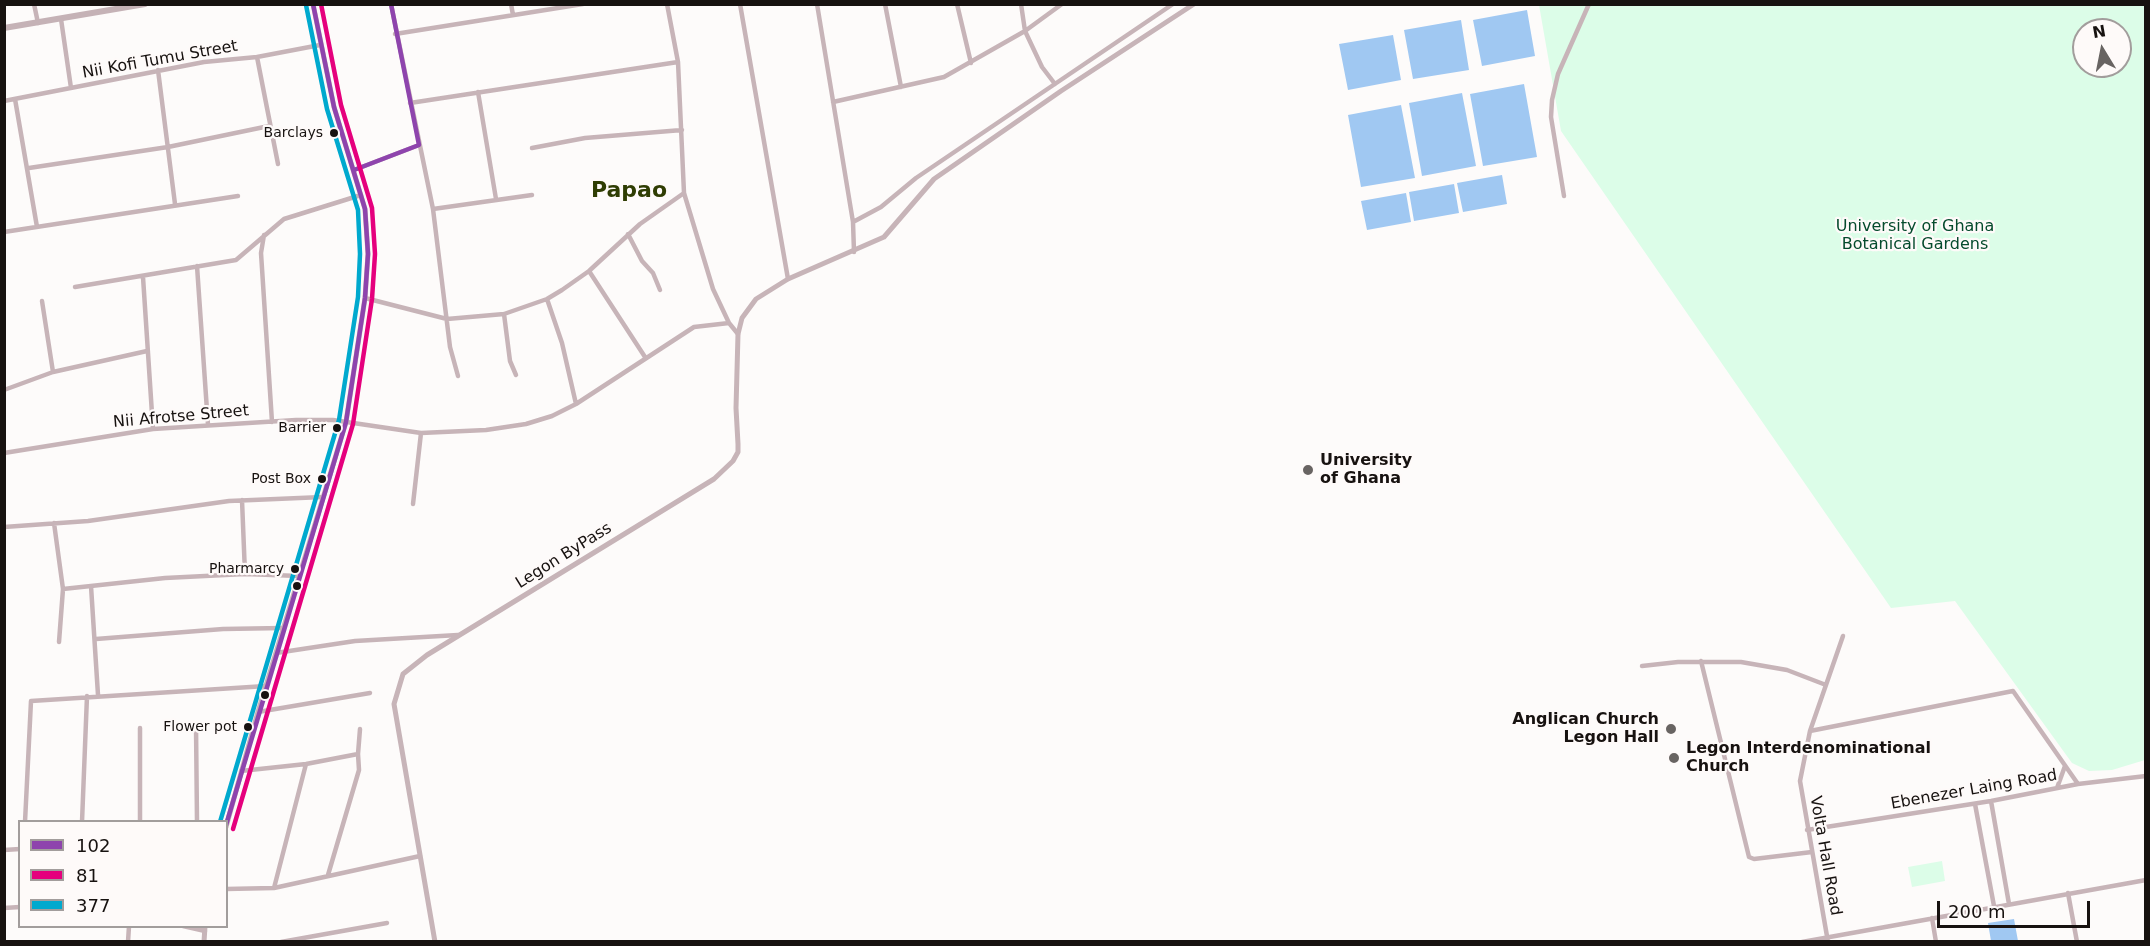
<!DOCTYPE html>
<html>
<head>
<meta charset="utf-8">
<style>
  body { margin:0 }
  #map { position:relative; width:2150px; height:946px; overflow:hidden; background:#fdfbfa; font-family:"DejaVu Sans",sans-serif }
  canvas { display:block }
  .frame { position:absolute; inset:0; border:6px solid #171210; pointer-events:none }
  .legend { position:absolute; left:18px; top:820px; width:210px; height:108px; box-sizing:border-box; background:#fefaf9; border:2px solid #a29d9c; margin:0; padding:8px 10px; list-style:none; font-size:18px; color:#171210 }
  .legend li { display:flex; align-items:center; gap:12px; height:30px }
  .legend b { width:30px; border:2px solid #a29d9c }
  .north { position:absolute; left:2072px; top:18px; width:60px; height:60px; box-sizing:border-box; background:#fefaf9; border:2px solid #a29d9c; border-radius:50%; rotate:350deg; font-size:16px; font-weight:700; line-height:24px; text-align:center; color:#171210 }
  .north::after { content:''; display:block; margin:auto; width:21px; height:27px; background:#686462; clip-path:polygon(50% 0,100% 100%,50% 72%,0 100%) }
  .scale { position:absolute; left:1937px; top:901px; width:153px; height:27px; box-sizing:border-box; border:3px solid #171210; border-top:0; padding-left:8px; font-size:18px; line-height:21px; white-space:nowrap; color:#171210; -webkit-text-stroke:4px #fefaf9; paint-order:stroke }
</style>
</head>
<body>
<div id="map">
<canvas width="2150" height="946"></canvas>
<div class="frame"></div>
<ul class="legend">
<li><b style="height:8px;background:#8e44ad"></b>102</li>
<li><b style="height:8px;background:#e5007d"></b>81</li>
<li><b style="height:8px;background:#00a9ce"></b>377</li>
</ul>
<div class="north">N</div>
<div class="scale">200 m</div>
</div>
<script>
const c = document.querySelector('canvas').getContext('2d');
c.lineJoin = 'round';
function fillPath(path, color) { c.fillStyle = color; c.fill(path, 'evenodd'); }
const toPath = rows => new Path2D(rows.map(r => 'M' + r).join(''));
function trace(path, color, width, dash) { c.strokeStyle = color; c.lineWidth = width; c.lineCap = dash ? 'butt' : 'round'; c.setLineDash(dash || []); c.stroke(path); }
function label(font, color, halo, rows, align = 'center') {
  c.font = font + ' "DejaVu Sans",sans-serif'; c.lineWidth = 4.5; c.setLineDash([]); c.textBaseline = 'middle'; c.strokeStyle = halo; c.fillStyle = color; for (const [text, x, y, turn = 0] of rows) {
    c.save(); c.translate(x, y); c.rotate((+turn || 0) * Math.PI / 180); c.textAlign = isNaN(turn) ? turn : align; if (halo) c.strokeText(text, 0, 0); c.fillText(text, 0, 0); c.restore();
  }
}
fillPath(toPath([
  [1539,5,2145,5,2145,760,2112,770,2089,771,2072,763,1955,601,1891,608,1561,131],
  [2084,30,2120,30,2120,66,2084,66],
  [1942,861,1945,881,1912,887,1908,867]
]), '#dcfde8');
fillPath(toPath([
  [1527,10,1535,56,1482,66,1473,20],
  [1461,20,1469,70,1413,79,1404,30],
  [1393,35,1401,80,1348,90,1339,44],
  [1524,84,1537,157,1483,166,1470,94],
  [1462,93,1476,166,1422,176,1409,103],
  [1401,105,1415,178,1361,187,1348,115],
  [1502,175,1507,204,1463,212,1457,183],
  [1454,184,1459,213,1414,221,1409,192],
  [1406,193,1411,222,1367,230,1361,201],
  [2014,919,2018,941,1991,941,1988,923]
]), '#a0c8f2');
trace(toPath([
  [34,4,38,23],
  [391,4,433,209,450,347,458,376],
  [511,4,513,15],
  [667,4,678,62,684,193,713,289,729,323,738,334],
  [740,4,788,279],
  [817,4,853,222,854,252],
  [885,4,901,87],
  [957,4,971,63],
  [1021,4,1025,31,1042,67,1055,84],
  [61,19,71,88],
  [395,34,583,4],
  [257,57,278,164],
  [158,70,175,204],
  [478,92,496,199],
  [15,99,37,227],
  [4,101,204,62,257,57,320,45],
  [833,102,944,77,1025,31,1062,4],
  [410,103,678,62],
  [532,148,585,138,682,130],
  [29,168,168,147,269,126],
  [354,170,419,145],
  [1564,196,1551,117,1552,100,1558,74,1589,4],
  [433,209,532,195],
  [853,222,881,207,916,178,1173,4],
  [4,232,238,196],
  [628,234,642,261,653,273,660,290],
  [264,235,261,253,272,422],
  [197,266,208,425],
  [589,271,645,357],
  [143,277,153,429],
  [75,287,236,260,284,219,361,195],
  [365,298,447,319,504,314,547,299,562,290,589,271,640,224,684,193],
  [547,299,562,343,576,404],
  [42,301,53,372],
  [504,314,510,361,516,375],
  [4,390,53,372,147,351],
  [4,453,153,429,296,420,333,420,421,433,486,430,526,424,552,416,576,404,694,327,729,323],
  [242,500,245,574],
  [413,504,421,433],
  [54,523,63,589,59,642],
  [4,527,88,521,229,501,323,497],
  [91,586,98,695],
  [63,589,165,578,245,574,299,576],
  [96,639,223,629,283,628],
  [276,653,355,641,458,635],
  [1701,661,1749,857,1754,859,1812,852],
  [1642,666,1678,662,1741,662,1787,670,1826,685],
  [258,712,370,693],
  [196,725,197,822],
  [1810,731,2013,691,2078,784],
  [241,771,306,764,358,754,360,729],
  [2057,788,2065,766],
  [1991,801,2009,904],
  [1975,804,1994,906],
  [25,822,31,701,266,686],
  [82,822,87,696],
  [140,822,140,728],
  [1807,830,1991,801,2078,784,2146,776],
  [4,850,20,849],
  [328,875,359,770,358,754],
  [274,888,306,764],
  [226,889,274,888,420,856],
  [2068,893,2077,942],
  [4,908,20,907],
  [1932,918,1936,942],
  [183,926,205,931],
  [128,942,129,926],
  [281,942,387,923],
  [1802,942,2146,880],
  [1828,942,1800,781,1810,731,1843,636]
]), '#c7b4b8', 4.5);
trace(toPath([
  [226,827,258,712,346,422,365,298,368,254,365,209,334,107,313,4],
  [204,942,205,926],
  [435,942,394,704,403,674,427,655,714,479,733,461,738,452,738,444,736,408,738,334,742,318,756,299,788,279,884,237,934,179,1061,91,1194,4]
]), '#c7b4b8', 5);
trace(toPath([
  [4,28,145,4]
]), '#c5b2b6', 6);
trace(toPath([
  [354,170,419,145,391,4],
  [226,825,346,422,365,298,368,254,365,209,334,107,313,4]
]), '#8e44ad', 4.5);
trace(toPath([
  [233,829,353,424,372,299,375,254,372,208,341,105,321,4]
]), '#e5007d', 4.5);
trace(toPath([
  [220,822,339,420,358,297,360,254,358,210,327,109,306,5]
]), '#00a9ce', 4.5);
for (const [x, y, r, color] of [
  [334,133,5,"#171210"],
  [337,428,5,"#171210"],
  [1308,470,6,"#686462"],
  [322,479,5,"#171210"],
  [295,569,5,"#171210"],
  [297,586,5,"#171210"],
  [265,695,5,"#171210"],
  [248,727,5,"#171210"],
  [1671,729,6,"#686462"],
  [1674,758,6,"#686462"]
]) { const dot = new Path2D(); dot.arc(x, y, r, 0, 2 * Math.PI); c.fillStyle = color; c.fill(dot); trace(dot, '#fefaf9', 2); }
label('14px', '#171210', '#fefaf9', [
  ["Barclays",323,133],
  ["Barrier",326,428],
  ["Post Box",311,479],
  ["Pharmarcy",284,569],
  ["Flower pot",237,727]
], 'right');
label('16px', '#171210', '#fefaf9', [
  ["Nii Kofi Tumu Street",160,60,-10],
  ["Nii Afrotse Street",181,417,-5],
  ["Legon ByPass",564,556,-32],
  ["Ebenezer Laing Road",1974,790,-10],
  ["Volta Hall Road",1825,856,80]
]);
label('16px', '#054b2d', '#fefaf9', [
  ["University of Ghana",1915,227],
  ["Botanical Gardens",1915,245]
]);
label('bold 16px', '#171210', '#fefaf9', [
  ["University",1320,461],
  ["of Ghana",1320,479],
  ["Anglican Church",1659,720,"right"],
  ["Legon Hall",1659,738,"right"],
  ["Legon Interdenominational",1686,749],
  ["Church",1686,767]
], 'left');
label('bold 22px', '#2f3d03', '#fefaf9', [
  ["Papao",629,191]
]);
</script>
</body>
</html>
